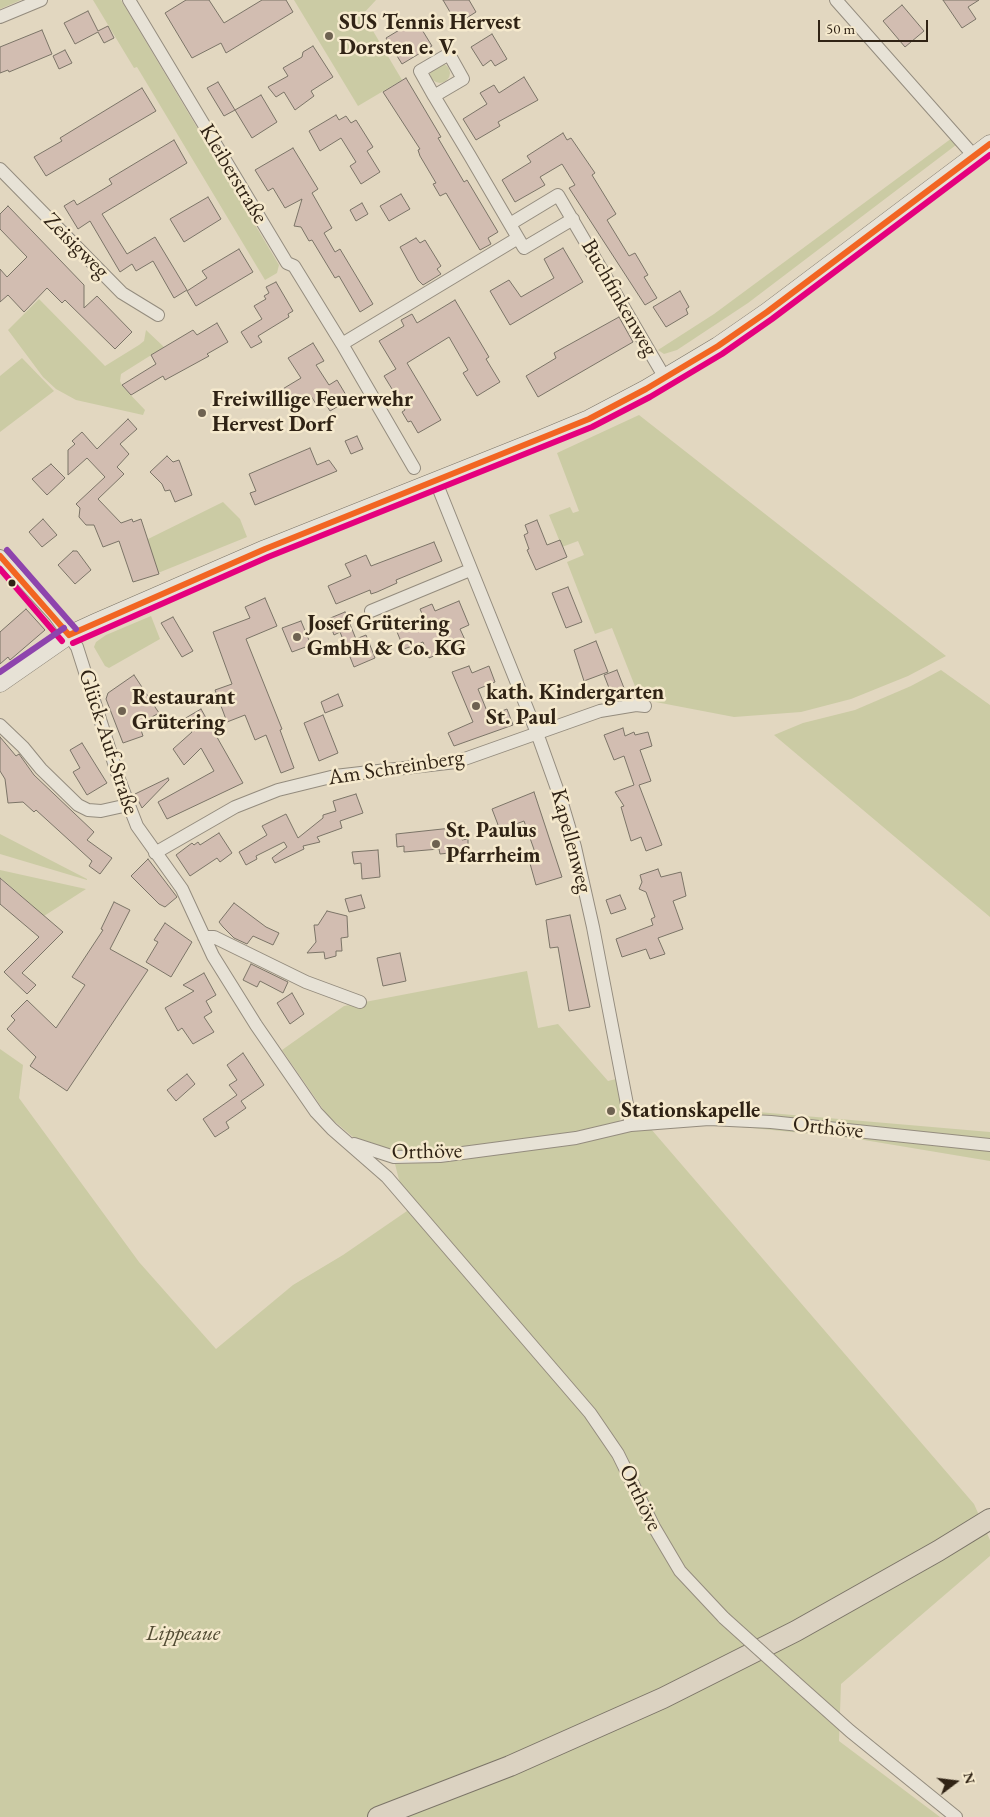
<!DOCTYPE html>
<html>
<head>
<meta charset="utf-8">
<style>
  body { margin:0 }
  #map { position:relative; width:990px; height:1817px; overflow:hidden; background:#e2d7c0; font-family:"EB Garamond",serif }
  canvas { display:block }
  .north { position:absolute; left:930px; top:1757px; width:50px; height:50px; -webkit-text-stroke:4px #f5e9cd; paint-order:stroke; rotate:75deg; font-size:14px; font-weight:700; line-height:20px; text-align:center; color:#302315 }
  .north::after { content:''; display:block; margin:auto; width:18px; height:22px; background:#302315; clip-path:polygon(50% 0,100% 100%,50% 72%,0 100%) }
  .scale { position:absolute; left:818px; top:20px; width:110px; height:22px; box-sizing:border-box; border:2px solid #302315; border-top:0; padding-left:6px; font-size:15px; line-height:18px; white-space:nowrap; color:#302315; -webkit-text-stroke:4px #f5e9cd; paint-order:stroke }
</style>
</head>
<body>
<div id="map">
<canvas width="990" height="1817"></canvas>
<div class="north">N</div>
<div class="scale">50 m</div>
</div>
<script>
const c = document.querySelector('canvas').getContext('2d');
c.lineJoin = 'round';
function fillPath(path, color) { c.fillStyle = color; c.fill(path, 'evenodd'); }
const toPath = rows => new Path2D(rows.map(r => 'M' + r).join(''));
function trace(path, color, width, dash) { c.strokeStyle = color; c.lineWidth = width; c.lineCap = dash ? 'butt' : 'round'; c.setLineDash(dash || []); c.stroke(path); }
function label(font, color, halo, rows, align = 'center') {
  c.font = font + ' "EB Garamond",serif'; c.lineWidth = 5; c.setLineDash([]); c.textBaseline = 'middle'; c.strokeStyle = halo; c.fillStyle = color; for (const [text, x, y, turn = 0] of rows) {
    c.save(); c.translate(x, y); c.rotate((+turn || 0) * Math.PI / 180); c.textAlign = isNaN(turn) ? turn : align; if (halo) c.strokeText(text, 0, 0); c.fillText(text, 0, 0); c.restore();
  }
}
fillPath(toPath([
  [0,0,21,0,0,9],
  [93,0,121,0,279,265,277,273,265,280,137,67,134,68],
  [294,0,376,0,363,14,402,80,358,106],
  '430 73a10 10 0 1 1 20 0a10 10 0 1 1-20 0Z',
  [952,138,956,145,748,303,677,350,664,354,658,350,714,314],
  [39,299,105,366,139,345,144,341,146,330,164,347,121,374,120,381,123,387,145,410,143,415,76,400,56,389,43,377,8,330],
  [22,358,54,391,0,432,0,376],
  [639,415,946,656,908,676,851,699,801,712,734,717,640,699,612,628,595,634,567,562,584,555,578,541,562,547,549,515,570,507,573,513,579,511,557,453],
  [223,502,240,519,247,537,158,573,146,540],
  [151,616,160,639,109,668,105,666,94,647,96,642,106,635],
  [941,670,990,705,990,917,774,735,803,723,855,710,911,686],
  [0,834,87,879,87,880,0,854],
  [0,870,86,889,44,916,0,877],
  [527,971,538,1028,558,1024,608,1081,616,1079,623,1113,619,1122,576,1133,439,1152,393,1150,353,1137,327,1115,282,1050,344,1006],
  [0,1049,23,1065,19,1098,139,1262,216,1349,293,1285,343,1255,407,1211,395,1164,442,1162,632,1131,651,1129,974,1504,990,1540,990,1556,841,1684,839,1741,940,1817,0,1817],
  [688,1110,758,1112,990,1132,990,1141,684,1116],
  [723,1123,990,1150,990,1161,852,1138,722,1125,692,1126]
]), '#cbcba4');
const building = toPath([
  [186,0,209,0,224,23,262,0,286,0,293,12,226,53,221,43,192,58,165,13,186,0],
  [443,0,469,0,476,12,457,24,443,0],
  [943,0,979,0,968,7,976,19,962,28,943,0],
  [902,5,924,31,905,47,883,21,902,5],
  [88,11,98,31,108,26,114,38,104,43,98,32,75,44,64,23,88,11],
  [416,20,432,46,402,64,386,38,416,20],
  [42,30,52,54,9,72,8,70,0,73,0,47,42,30],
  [492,34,507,59,495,66,491,60,483,66,471,47,492,34],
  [313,46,333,77,311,91,314,96,295,110,284,92,276,97,268,87,288,76,283,68,302,57,303,52,313,46],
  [65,50,72,63,59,69,53,56,65,50],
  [524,77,538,100,498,122,500,126,476,140,463,119,487,104,480,93,494,85,499,93,524,77],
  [406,78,441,137,438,138,464,182,467,180,498,232,488,238,491,244,480,250,446,193,440,196,433,184,436,183,420,156,418,150,420,149,383,92,406,78],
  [218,82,235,110,224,116,207,88,218,82],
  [142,88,156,111,46,176,34,157,62,141,60,138,142,88],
  [261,95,277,122,252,138,235,110,261,95],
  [336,115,339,120,346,116,351,123,356,120,373,147,367,151,380,172,361,184,350,166,356,162,341,138,320,151,309,131,336,115],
  [563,133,567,140,571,138,595,173,592,175,616,214,607,220,629,256,635,253,648,275,644,277,657,298,645,305,569,188,575,185,562,164,540,177,545,185,515,202,502,180,531,162,527,156,563,133],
  [174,140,187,163,102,214,127,254,155,237,187,290,174,298,153,261,136,271,132,264,120,272,90,221,78,229,64,206,74,200,77,205,112,184,109,179,174,140],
  [293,148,318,189,312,193,332,228,324,233,335,252,340,249,373,304,360,312,339,276,335,278,312,240,309,241,301,227,294,226,302,199,285,208,273,188,268,191,255,170,293,148],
  [401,194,410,209,389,221,380,206,401,194],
  [208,197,221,219,184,242,170,219,208,197],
  [362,203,368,214,356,221,350,210,362,203],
  [8,206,84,285,84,308,97,296,132,332,115,349,65,300,62,303,47,288,24,312,8,295,0,302,0,269,7,277,27,257,0,229,0,214,8,206],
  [416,238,420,243,425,240,441,266,437,269,441,274,423,285,418,280,400,247,416,238],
  [563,248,583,282,510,325,490,291,509,280,521,297,554,278,544,259,563,248],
  [239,249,253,272,196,306,187,291,207,278,202,271,239,249],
  [276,282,293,311,288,314,289,317,258,336,262,342,251,348,241,332,262,319,254,306,266,299,264,296,269,293,266,287,276,282],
  [680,291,689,307,686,309,688,314,666,327,653,307,680,291],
  [455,300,489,357,486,359,500,382,477,396,463,373,468,370,449,337,407,363,441,420,418,433,411,421,408,422,402,412,405,410,384,376,396,369,379,341,404,326,401,320,412,314,417,323,455,300],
  [619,317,633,342,538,397,526,376,556,358,554,353,619,317],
  [217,323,228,342,207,354,209,356,165,380,163,376,131,395,122,385,156,364,151,355,193,330,197,335,217,323],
  [313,343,324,361,316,365,329,385,337,380,349,400,330,411,323,400,316,404,311,396,297,404,294,399,289,402,281,390,301,378,288,358,313,343],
  [128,419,137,429,120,444,129,454,117,467,124,474,98,499,121,523,132,519,133,522,141,519,159,574,133,582,119,541,103,547,94,525,86,525,79,517,80,508,76,504,105,477,87,458,68,475,68,450,75,444,72,441,82,432,97,449,128,419],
  [357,436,363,449,351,454,345,441,357,436],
  [310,448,317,465,329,460,337,471,255,505,250,493,256,491,249,474,310,448],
  [167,456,173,462,179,460,192,495,175,502,170,490,165,491,162,484,150,472,167,456],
  [51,464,65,478,47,495,32,479,51,464],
  [43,519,57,535,42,547,29,532,43,519],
  [537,520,547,545,560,540,567,557,536,570,527,550,529,549,524,535,528,533,525,525,537,520],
  [434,542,442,561,396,580,397,583,377,592,371,594,370,590,336,604,328,586,351,576,345,564,366,555,371,566,434,542],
  [73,551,77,551,91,570,75,584,58,565,73,551],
  [568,587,582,622,566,628,552,593,568,587],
  [265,598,277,626,246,639,282,729,280,730,294,768,281,773,266,735,255,740,245,715,227,722,215,690,232,684,213,632,250,618,245,607,265,598],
  [459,601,469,625,460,629,466,642,429,658,423,642,404,649,395,627,423,616,420,609,432,604,435,611,459,601],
  [26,609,45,630,10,660,8,657,0,664,0,632,26,609],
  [345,612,356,639,366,635,375,658,354,667,340,632,334,635,328,619,345,612],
  [173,617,193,651,182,657,161,623,173,617],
  [301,621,311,645,292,652,282,628,301,621],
  [596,641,608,672,584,681,574,650,596,641],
  [469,666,472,673,489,666,495,682,478,689,489,716,507,709,513,725,454,746,448,733,473,722,452,672,469,666],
  [617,670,624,688,611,693,604,675,617,670],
  [134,675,159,713,139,724,143,736,123,743,106,699,108,693,134,675],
  [338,694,343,706,325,713,321,702,338,694],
  [201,709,243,783,167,819,158,802,214,771,201,748,184,765,173,749,192,732,184,719,201,709],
  [323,715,338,753,319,761,304,723,323,715],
  [623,728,625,736,634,732,635,735,648,732,652,746,640,750,651,781,639,785,662,845,646,851,641,837,631,841,621,807,624,806,615,792,634,785,624,756,614,760,604,735,623,728],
  [0,737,16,756,19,754,34,775,94,832,87,840,112,858,100,874,89,866,92,861,36,810,34,812,23,802,8,803,5,779,0,771,0,737],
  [82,743,107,783,87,795,73,772,80,768,70,750,82,743],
  [168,778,169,780,142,808,135,794,168,778],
  [534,792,562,877,536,885,529,860,537,858,524,821,500,830,492,809,534,792],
  [356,794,363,813,340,821,342,828,317,837,320,842,303,846,304,849,275,863,272,858,287,847,284,842,256,856,257,859,246,865,239,852,267,835,262,826,286,814,298,838,323,818,323,815,336,811,333,801,356,794],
  [461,827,462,840,468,839,468,851,440,854,439,849,404,852,404,846,397,847,396,834,461,827],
  [219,833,232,853,220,862,217,858,190,876,176,855,192,843,194,845,198,842,200,845,219,833],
  [378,850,380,877,362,879,361,863,354,864,352,852,378,850],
  [148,859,177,897,165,907,159,904,131,876,148,859],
  [658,869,661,877,681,872,686,896,673,901,683,929,658,938,665,954,650,959,646,949,622,957,616,939,653,925,651,919,655,917,646,892,639,889,642,882,640,875,658,869],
  [0,878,63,932,22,973,36,985,27,994,4,972,39,937,0,904,0,878],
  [361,895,365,908,349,912,345,899,361,895],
  [620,895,626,909,611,914,606,900,620,895],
  [114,902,130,910,110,949,148,970,67,1091,30,1066,36,1057,7,1029,15,1020,11,1016,27,1000,56,1028,85,985,72,977,103,930,101,929,114,902],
  [234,903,266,927,279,933,273,945,253,936,247,944,234,938,223,927,219,922,234,903],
  [327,911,347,916,348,937,341,938,342,951,336,951,336,956,325,959,324,952,307,953,316,942,314,925,318,925,327,911],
  [570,915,590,1007,569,1011,558,947,550,948,546,920,570,915],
  [165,923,192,942,171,977,146,962,158,942,154,940,165,923],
  [400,953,406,981,383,986,377,958,400,953],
  [251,964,288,982,283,993,260,981,257,987,243,980,251,964],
  [204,973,216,995,206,1001,212,1012,204,1017,214,1032,193,1044,182,1028,178,1031,165,1008,194,991,183,985,204,973],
  [292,993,304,1014,290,1024,277,1003,292,993],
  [243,1053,264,1085,241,1101,246,1108,226,1122,229,1128,215,1137,203,1119,237,1095,229,1085,237,1080,227,1065,243,1053],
  [187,1074,195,1084,176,1101,167,1090,187,1074]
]);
fillPath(building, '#d2bdb1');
trace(building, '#7b7467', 1);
const street = toPath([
  [129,0,287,263,294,266,342,344,414,468],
  [836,0,974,156],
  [0,17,41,0],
  [434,96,463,79,449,54,420,71,434,96,470,156,518,238,524,248,573,219],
  [0,169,122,293,158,315],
  [510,224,558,195,665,378],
  [342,344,518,238],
  [436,482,537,733,561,800,575,847,593,927,631,1125],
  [0,556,55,616,77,647,120,782,137,826,182,889,213,956,256,1025,316,1112,332,1129,387,1177,590,1413,618,1454,654,1527,680,1571,724,1618],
  [371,611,470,570],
  [0,725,23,747,41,769,78,805,88,810,101,811,128,805],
  [155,853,235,807,278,790,335,776,456,762,600,711,636,705,645,706],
  [204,937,214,937,306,982,360,1002],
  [354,1144,394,1157,440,1156,576,1138,631,1125,709,1119,771,1122,990,1145],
  [794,1681,850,1731,956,1817]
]);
const secondary = toPath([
  [0,683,69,635,95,623,265,549,541,439,589,419,646,389,718,346,767,312,990,144]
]);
const primary = toPath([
  [378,1817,510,1766,663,1698,796,1631,938,1551,990,1519]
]);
trace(street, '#948c7e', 14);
trace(secondary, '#7b7467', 19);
trace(primary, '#7b7467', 22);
trace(street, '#e7e2d6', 12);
trace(secondary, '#e7e2d6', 18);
trace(primary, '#dbd2c1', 20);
const streetBridge = toPath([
  [724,1618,794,1681]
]);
trace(streetBridge, '#948c7e', 14, []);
trace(streetBridge, '#e7e2d6', 12);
trace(toPath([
  [0,556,69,635],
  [69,635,265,549,589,419,646,389,718,346,767,312,990,144]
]), '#f26522', 6);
trace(toPath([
  [0,569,62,641],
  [73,643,268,557,592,427,650,397,722,354,772,319,990,155]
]), '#e5007d', 6);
trace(toPath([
  [7,550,76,629],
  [0,672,64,628]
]), '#8e44ad', 6);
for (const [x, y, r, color] of [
  [329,36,5,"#6e6251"],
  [202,413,5,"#6e6251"],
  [12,583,4.5,"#302315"],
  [297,637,5,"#6e6251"],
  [476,706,5,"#6e6251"],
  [122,711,5,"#6e6251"],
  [436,844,5,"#6e6251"],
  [611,1111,5,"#6e6251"]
]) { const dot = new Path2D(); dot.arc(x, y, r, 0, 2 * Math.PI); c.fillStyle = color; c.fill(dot); trace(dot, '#f5e9cd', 2); }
label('bold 22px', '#302315', '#f5e9cd', [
  ["SUS Tennis Hervest",339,23],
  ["Dorsten e. V.",339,48],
  ["Freiwillige Feuerwehr",212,400],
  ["Hervest Dorf",212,425],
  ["Josef Grütering",307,624],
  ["GmbH & Co. KG",307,649],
  ["kath. Kindergarten",486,693],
  ["St. Paul",486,718],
  ["Restaurant",132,698],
  ["Grütering",132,723],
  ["St. Paulus",446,831],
  ["Pfarrheim",446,856],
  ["Stationskapelle",621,1111]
], 'left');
label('22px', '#302315', '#f5e9cd', [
  ["Kleiberstraße",233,174,59],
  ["Zeisigweg",76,246,45],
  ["Buchfinkenweg",619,298,60],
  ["Glück-Auf-Straße",108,742,72],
  ["Am Schreinberg",396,768,-9],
  ["Kapellenweg",571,841,75],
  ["Orthöve",828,1128,6],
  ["Orthöve",427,1152,-1],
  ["Orthöve",640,1498,64]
]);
label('italic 22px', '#524b33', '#f5e9cd', [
  ["Lippeaue",183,1634]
]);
</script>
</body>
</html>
